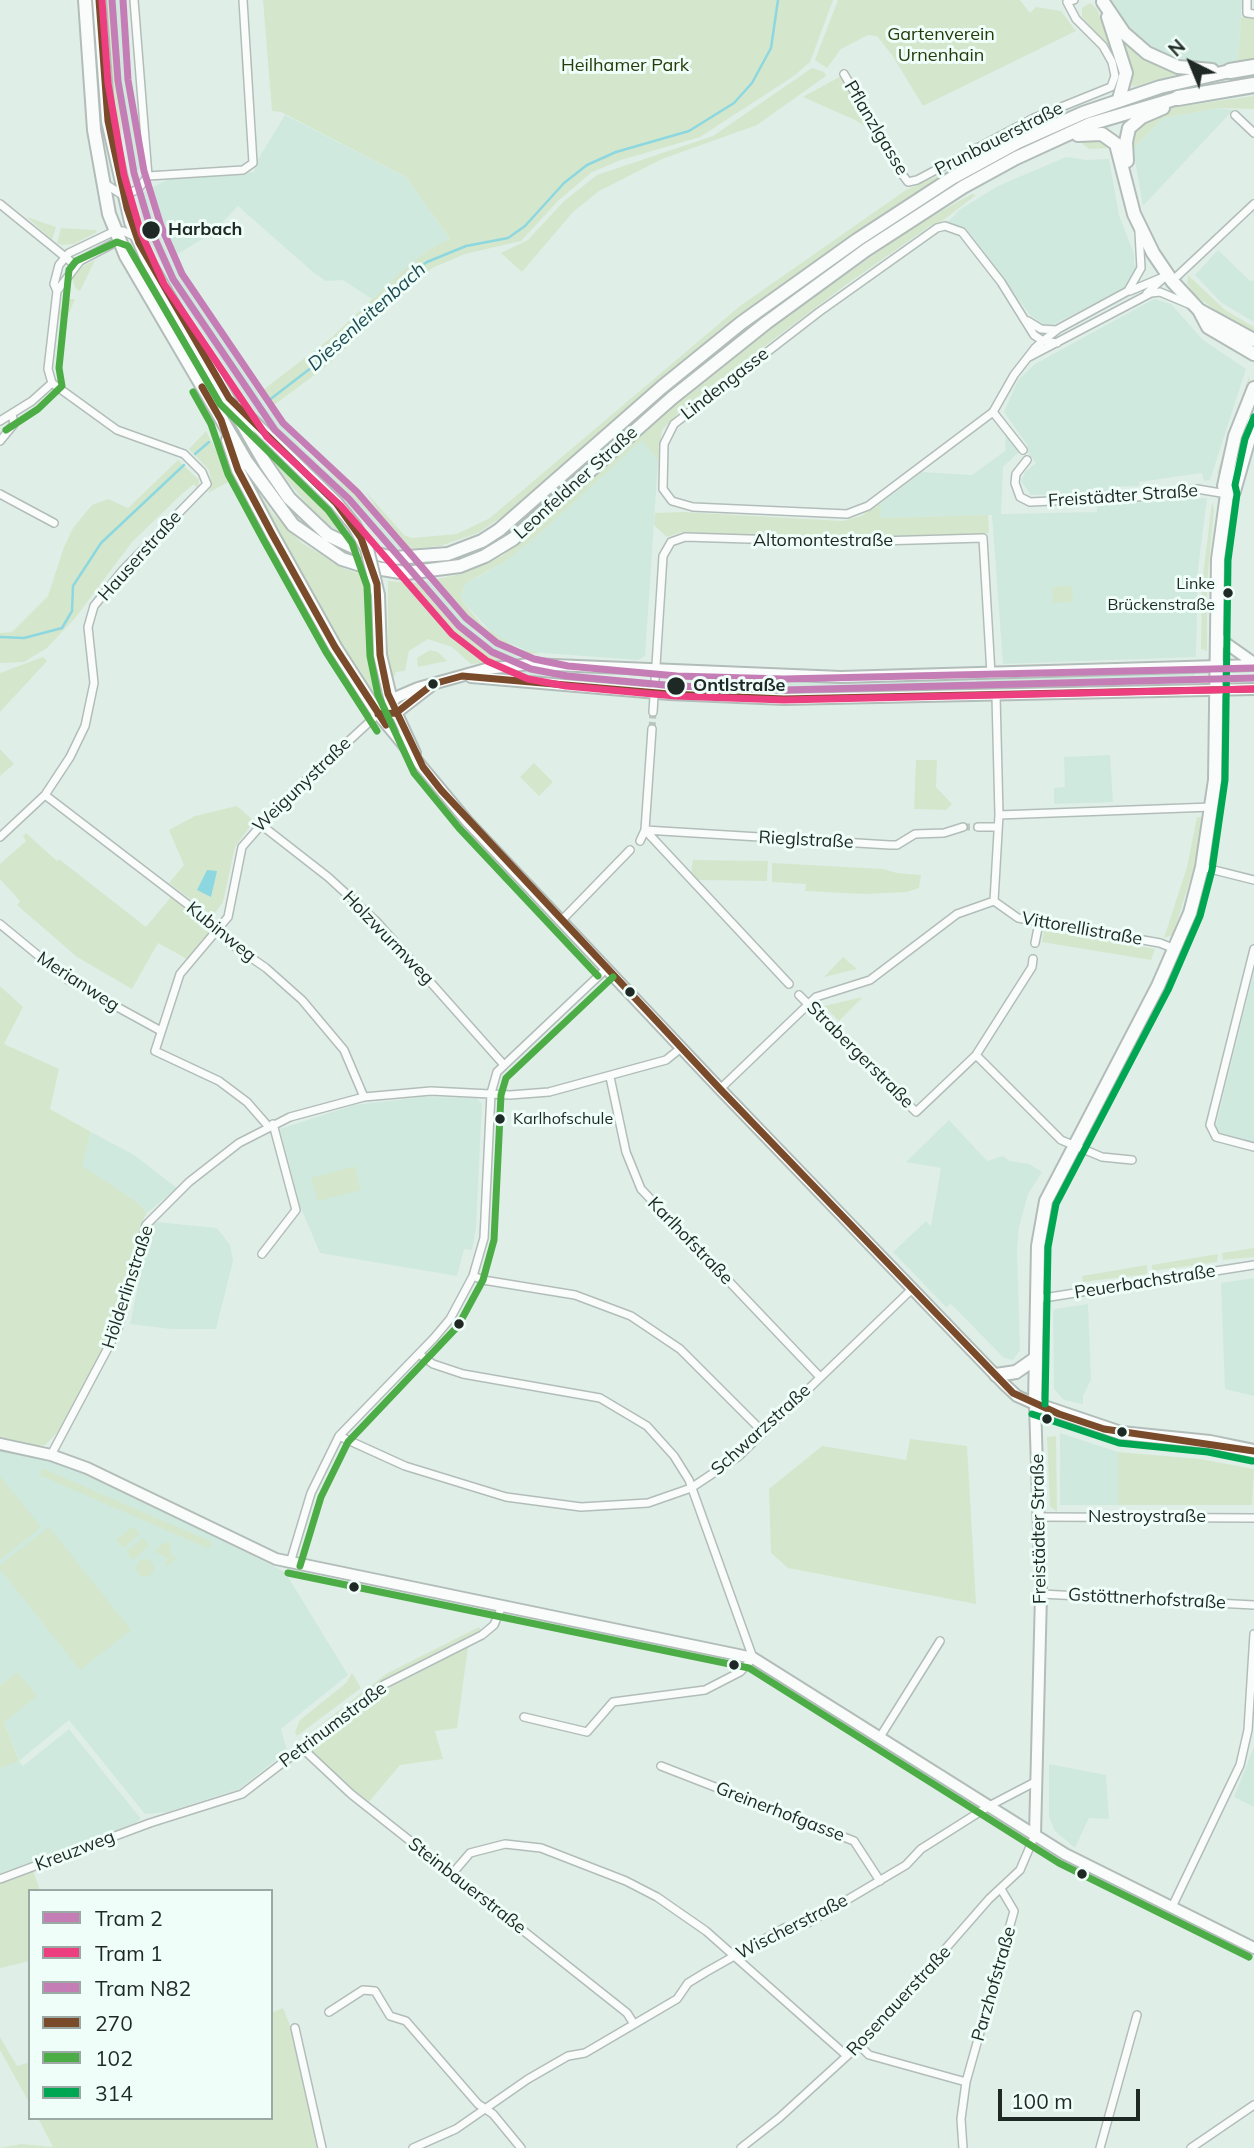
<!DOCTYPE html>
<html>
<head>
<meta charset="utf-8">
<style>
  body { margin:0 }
  #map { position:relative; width:1254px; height:2148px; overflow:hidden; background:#e0eee8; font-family:Mulish,sans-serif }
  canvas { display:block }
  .legend { position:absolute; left:28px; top:1889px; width:245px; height:231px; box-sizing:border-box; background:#effef8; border:2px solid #9ba8a3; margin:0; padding:9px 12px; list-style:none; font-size:21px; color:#1e2824 }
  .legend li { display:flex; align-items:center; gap:14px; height:35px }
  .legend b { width:35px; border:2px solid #9ba8a3 }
  .north { position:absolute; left:1156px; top:28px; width:70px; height:70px; -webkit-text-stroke:5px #effef8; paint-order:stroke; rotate:317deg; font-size:19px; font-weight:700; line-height:28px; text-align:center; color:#1e2824 }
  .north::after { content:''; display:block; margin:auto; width:24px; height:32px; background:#1e2824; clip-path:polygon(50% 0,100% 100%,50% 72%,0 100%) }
  .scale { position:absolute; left:998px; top:2089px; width:142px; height:32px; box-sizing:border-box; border:4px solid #1e2824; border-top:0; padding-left:9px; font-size:21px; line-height:24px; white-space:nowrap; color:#1e2824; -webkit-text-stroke:5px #effef8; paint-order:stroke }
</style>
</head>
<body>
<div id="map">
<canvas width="1254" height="2148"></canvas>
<ul class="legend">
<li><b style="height:9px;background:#c57eb5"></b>Tram 2</li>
<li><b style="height:9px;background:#ed3f80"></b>Tram 1</li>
<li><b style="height:9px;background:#c57eb5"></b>Tram N82</li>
<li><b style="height:9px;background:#7a4b2a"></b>270</li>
<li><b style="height:9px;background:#4cad46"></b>102</li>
<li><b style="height:9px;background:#00a651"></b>314</li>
</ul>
<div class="north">N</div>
<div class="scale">100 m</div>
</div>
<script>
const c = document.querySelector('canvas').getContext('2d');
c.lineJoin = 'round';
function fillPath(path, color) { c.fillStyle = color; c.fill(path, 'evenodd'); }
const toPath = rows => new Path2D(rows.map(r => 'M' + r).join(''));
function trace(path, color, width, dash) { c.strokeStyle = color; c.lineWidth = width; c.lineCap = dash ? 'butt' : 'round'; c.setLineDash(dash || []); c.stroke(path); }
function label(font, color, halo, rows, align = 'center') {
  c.font = font + ' Mulish,sans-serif'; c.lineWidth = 6; c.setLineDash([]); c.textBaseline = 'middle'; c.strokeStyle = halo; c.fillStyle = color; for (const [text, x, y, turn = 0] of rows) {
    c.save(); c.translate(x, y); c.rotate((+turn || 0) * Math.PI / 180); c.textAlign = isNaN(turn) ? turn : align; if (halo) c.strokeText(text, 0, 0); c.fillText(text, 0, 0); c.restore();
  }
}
fillPath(toPath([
  [109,0,121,0,126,80,141,169,132,172,118,107],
  [1110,0,1242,0,1238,63,1204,66,1162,56,1136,38,1116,14],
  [1218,108,1233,110,1143,206,1133,149,1163,118],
  [285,115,406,177,450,239,428,250,372,299,343,280,326,281,314,273,238,206,212,233,176,255,180,270,162,232,149,189,170,178,254,172,257,161],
  [1066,157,1087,160,1109,159,1119,215,1134,254,1134,264,1138,269,1124,289,1052,325,1043,324,1030,315,968,231,948,222,959,210,998,186],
  [146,190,156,228,175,268,266,406,301,447,360,502,401,549,388,549,358,515,274,435,256,413,180,299,147,237,137,201],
  [1218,250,1250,281,1254,280,1254,322,1222,303,1195,275],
  [1154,299,1171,304,1203,340,1246,369,1210,480,1204,481,1202,473,1139,482,1139,486,1111,487,1111,493,1031,495,1021,481,1025,472,1036,463,1025,449,1028,446,1004,412,1018,380,1035,364],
  [1006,435,1019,452,1003,467,1001,514,1097,512,1097,505,1207,498,1198,569,1196,657,1003,664,992,515,879,518,881,503,922,472,972,475,1005,451],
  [642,439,658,461,645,656,638,660,530,652,496,637,463,602,461,595,466,583,487,572,538,535],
  [428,581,480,635,521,659,503,661,474,643,417,583],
  [536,667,584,669,582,683,489,673],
  [1195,672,1195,686,976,690,976,679],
  [733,679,968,679,971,692,822,695,733,693],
  [1110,755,1113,802,1054,804,1054,788,1065,787,1064,757],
  [1254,971,1254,1142,1224,1136,1215,1129],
  [423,1097,476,1098,482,1104,476,1228,472,1250,464,1249,457,1276,320,1253,300,1206,280,1129,354,1105],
  [949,1120,987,1161,1003,1156,1010,1161,1029,1164,1042,1172,1028,1194,1019,1227,1017,1249,1020,1350,1013,1360,1004,1358,951,1304,946,1307,893,1252,926,1221,931,1226,941,1168,906,1162],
  [91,1132,134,1155,177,1188,147,1213,137,1202,81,1166],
  [156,1222,217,1228,230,1245,233,1261,216,1329,171,1329,130,1324,150,1229],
  [1254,1278,1254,1396,1225,1389,1221,1283],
  [1088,1304,1091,1380,1083,1396,1083,1404,1064,1400,1054,1389,1053,1312,1055,1309],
  [1060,1433,1118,1452,1118,1505,1060,1505],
  [0,1448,74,1467,285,1572,348,1675,281,1729,287,1751,239,1789,167,1812,145,1814,69,1720,19,1761,23,1766,69,1729,141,1819,131,1826,0,1875,0,1768,19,1760,4,1722,17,1672,0,1686],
  [1254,1747,1254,1807,1234,1797],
  [1049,1764,1106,1775,1109,1819,1089,1818,1075,1848,1055,1831,1049,1817]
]), '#d0e9df');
fillPath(toPath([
  [104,0,109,0,122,134,114,129],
  [263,0,833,0,810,62,794,76,700,137,621,160,592,172,559,200,521,241,465,254,432,268,324,368,270,408,259,393,331,338,403,270,428,250,450,239,406,177,281,112,272,111],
  [838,0,1020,0,1030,13,1036,7,1061,11,1076,31,923,106,892,55,877,36,868,35,841,49,827,68,815,60],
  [1090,3,1097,9,1114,50,1121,67,1120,75,1108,46,1082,17,1082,8],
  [1241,17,1254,18,1254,61,1238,63],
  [1120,38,1139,54,1178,74,1132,87,1132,74],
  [812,68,824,72,826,76,757,125,662,159,599,191,573,212,522,272,501,253,528,240,563,202,597,175,713,136],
  [841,76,872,131,855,120,803,97],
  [1254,96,1254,109,1218,108,1163,118,1133,149,1130,141,1140,121,1168,108],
  [130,112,137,112,141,169,135,143],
  [1097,139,1109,148,1089,149,1080,142],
  [1010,152,1012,154,865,244,785,301,677,386,522,524,487,548,464,558,415,568,395,567,365,561,333,547,303,526,289,511,264,478,225,412,225,409,280,497,305,525,326,541,357,556,389,563,424,565,464,556,486,546,517,525,659,398,783,300,921,205],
  [957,167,866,225,753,306,647,390,524,502,478,533,440,546,406,549,392,533,366,492,404,535,412,538,457,534,490,518,740,306,906,190],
  [972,194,976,195,941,222,930,226,847,284,683,408,662,430,658,461,642,440,538,535,504,562,466,583,461,595,463,602,483,626,519,649,541,653,521,655,486,636,464,617,432,580,461,574,502,556,681,398,765,331,918,224],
  [27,217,56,227,52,240],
  [61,228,96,230,97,232,74,244,62,245,57,243],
  [127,241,211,383,210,385,125,242],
  [95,260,80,291,76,289,72,278,83,266],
  [1188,275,1225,310,1254,327,1254,334,1227,319,1195,295,1187,283],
  [70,299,75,299,61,332,59,311],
  [1249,376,1250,383,1221,474,1217,473],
  [273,415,299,441,358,488,381,525],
  [206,431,232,480,208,493,212,485,209,470,189,449],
  [259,435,337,514,354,539,334,529,314,513,281,473],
  [178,460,199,480,198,489,194,484,184,492,132,542,76,617,47,648,24,662,0,663,0,633,12,632,48,596,64,547,73,528,92,505,108,499,128,508],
  [244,468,272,513,302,543,345,569,370,577,382,698,377,701,338,640],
  [1212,502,1214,509,1207,584,1207,651,1201,649,1202,584],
  [881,503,880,518,988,515,989,533,823,538,681,532,667,537,654,525,655,513,683,512,842,521,861,516],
  [388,581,417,583,456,628,503,661,471,664,452,647,428,639,409,651,405,671,396,672,393,680,388,667],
  [1072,586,1073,602,1053,603,1052,587],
  [430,650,438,652,447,661,418,667,417,658],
  [43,657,47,661,0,712,0,673],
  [0,749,14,764,0,776],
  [916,760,937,760,936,787,952,804,946,810,914,809],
  [534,763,553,782,539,796,520,777],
  [237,806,254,821,235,847,223,902,213,916,169,883,184,865,169,830,195,816],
  [1197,817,1204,817,1193,870,1173,935,1164,938,1187,867],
  [26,833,57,861,59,859,146,927,171,897,208,924,212,929,209,937,187,959,158,943,132,989,77,957,17,905,20,901,0,879,0,864,26,841,23,836],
  [693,860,768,861,767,881,698,880,691,874],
  [772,863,883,869,897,873,921,875,919,888,907,892,865,894,805,891,806,884,772,882],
  [1044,930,1155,949,1151,960,1042,942],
  [843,957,857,969,824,977],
  [0,986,23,1007,4,1044,59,1069,50,1109,91,1132,82,1166,137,1202,147,1213,142,1222,110,1339,57,1433,45,1445,40,1446,0,1438],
  [863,997,839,1021,824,1006],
  [355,1166,361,1190,318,1201,311,1178],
  [1254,1248,1254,1257,1223,1260,1222,1253],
  [1218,1254,1217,1262,1152,1271,1152,1265],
  [1147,1265,1147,1274,1083,1282,1082,1276],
  [1056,1436,1057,1512,1050,1506,1047,1437],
  [910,1439,967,1446,976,1604,788,1568,771,1553,769,1489,822,1446,906,1460],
  [1118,1452,1200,1459,1254,1469,1252,1505,1118,1505],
  [42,1468,212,1542,209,1549,39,1475],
  [0,1476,41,1527,0,1560],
  [133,1526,140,1534,123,1548,116,1540],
  [49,1527,131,1630,80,1670,0,1569,0,1565],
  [143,1538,149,1546,133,1560,126,1552],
  [169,1541,172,1556,176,1559,167,1566,165,1563,169,1559,155,1552,160,1545],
  '136 1568a9 9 0 1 1 18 0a9 9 0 1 1-18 0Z',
  [479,1627,481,1630,387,1678,306,1736,386,1674],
  [468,1647,457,1728,435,1731,443,1759,400,1765,368,1803,311,1752,313,1746,383,1691],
  [17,1672,37,1696,4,1722,19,1761,0,1768,0,1686],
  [352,1673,361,1688,297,1736,295,1732,300,1720,346,1683],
  [33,1870,40,1891,30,1891,30,1961,0,1968,0,1881],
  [283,2008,295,2038,318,2148,0,2148,21,2144,53,2147,38,2118,271,2118,271,2013],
  [0,2037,17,2066,30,2062,30,2104,0,2050]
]), '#d4e7cc');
fillPath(toPath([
  [207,870,217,871,211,897,197,890]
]), '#8dd7e0');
trace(toPath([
  [268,401,320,361,413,272,427,262,466,246,508,238,525,226,564,183,587,165,616,152,689,131,734,103,752,83,771,48,778,0],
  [195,454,209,442],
  [0,637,24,638,62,628,72,611,73,586,101,543,184,465]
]), '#8dd7e0', 2.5);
trace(toPath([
  [652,729,653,712],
  [963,827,978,827]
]), '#b9c6c1', 7, [7, 3.5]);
const street = toPath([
  [1247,0,1247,13,1254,14],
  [844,74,902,174,908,182,917,180,1034,118,1111,87,1115,76,1112,62,1103,46,1076,19,1067,2,1074,0],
  [1235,115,1254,133],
  [148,176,243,170,253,163,243,0],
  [107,185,124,196,138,189,148,176,134,0],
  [0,204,75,265],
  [1172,281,1254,204],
  [57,291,80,261,120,240],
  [1130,291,1168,275],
  [1147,293,1167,275],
  [1028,321,1041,329,1056,330],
  [1057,343,1043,341,1034,335,1001,282,962,232,945,226,937,228,819,312,674,424,664,444,663,489,672,501,693,507,847,514,868,506,993,412,1014,375,1035,348,1043,341,1058,329,1128,291,1141,268,1139,232],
  [1029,357,1151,293,1160,292,1191,305],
  [993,412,1023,450],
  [0,421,32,401,52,383,48,369,57,291,54,284,59,265,69,253,115,231,123,231,136,237],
  [0,441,14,424,12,414],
  [1027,460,1016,474,1015,483,1020,497,1030,502,1137,497,1197,489,1227,494],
  [0,494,54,523],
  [653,712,663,556,671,542,685,537,843,542,983,538,991,674],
  [45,795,212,923,227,941,266,968,302,1000,344,1050,364,1097],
  [999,815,1211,807],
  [260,824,328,877,377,922,504,1065],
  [978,827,998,827],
  [645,830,890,845,897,845,915,834,944,833,963,827],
  [645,830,789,984],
  [0,837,45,795,70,757,85,726,94,683,88,627,94,606,123,570,207,484,202,472,184,454,117,430,52,383],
  [640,841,645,830,652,729],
  [1202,867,1254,880],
  [994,901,1018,918,1160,943,1175,949],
  [561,921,630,850],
  [0,924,68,980,161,1031],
  [1035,943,1039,923],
  [1254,949,1210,1125,1216,1137,1254,1147],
  [799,995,916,1112,976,1055,1061,1140,1102,1157,1132,1160],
  [976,1055,1032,967,1033,959],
  [610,1077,626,1152,641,1189,820,1377],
  [720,1089,816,997,870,980,957,914,994,901,999,815,996,696],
  [268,1126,247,1102,219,1081,155,1051,180,974,228,917,242,847,276,808,378,714],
  [262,1254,296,1210,273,1124],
  [473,1276,483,1280,575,1295,631,1316,680,1349,763,1432],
  [1037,1299,1254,1265],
  [419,1354,433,1364,463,1374,600,1398,647,1426,674,1456,689,1480,753,1658,740,1672,705,1690,613,1702,587,1732,524,1717],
  [339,1436,405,1466,506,1497,581,1507,648,1503,691,1488,739,1456,912,1289],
  [51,1455,118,1329,146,1225,189,1182,239,1143,290,1117,364,1097,431,1091,510,1095,549,1092,666,1060,681,1048],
  [1041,1517,1254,1518],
  [290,1563,311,1493,339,1436,434,1338,450,1319,473,1276,484,1238,491,1093,497,1072,606,969],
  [1041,1594,1254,1605],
  [880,1737,940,1641],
  [301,1747,351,1794,627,2013,634,2024],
  [661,1766,854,1841,880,1881],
  [452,1874,470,1853,505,1844,541,1848,626,1881,657,1897,706,1931,847,2056],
  [0,1879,150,1823,242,1794,385,1684,482,1635,494,1625,502,1606],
  [1172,1907,1240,1765,1248,1730,1254,1634],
  [329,2012,363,1990,375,1991,390,2016,406,2021,478,2104,493,2114,521,2148],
  [295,2028,322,2148],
  [859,2045,869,2055,966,2082],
  [413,2148,456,2129,528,2079,568,2056,585,2053,677,1999,688,1983,706,1972,784,1928,808,1923,906,1865,921,1849,989,1806,1035,1782],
  [741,2148,779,2118,870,2035,989,1899,1020,1870,1035,1835],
  [963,2148,961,2119,966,2082,1014,1911,1001,1889],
  [1100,2148,1137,2015],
  [1191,2148,1254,2105]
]);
const secondary = toPath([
  [1217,637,1254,663],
  [471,677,669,694,784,699,1254,689],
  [391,701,415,753],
  [378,714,467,821,720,1089,1004,1384,1017,1396,1035,1404,1041,1594,1035,1835],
  [378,714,397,697,418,688,486,669,530,664,841,677,1254,665],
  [390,714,396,713,431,686],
  [0,1444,51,1455,87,1468,276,1559,753,1658,1065,1854,1254,1948]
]);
const primary = toPath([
  [85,0,94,130,109,214,126,256,246,461,293,525,342,559,364,566,406,573,460,566,485,556,513,539,672,398,766,323,866,250,963,187,1016,158,1090,124,1178,98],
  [99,0,108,121,131,222,147,259,265,463,289,498,328,535,360,550,394,558,448,554,482,541,499,530,662,387,741,323,857,240,952,178,1018,142,1083,113,1160,87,1230,71],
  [1103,2,1124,33,1147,53,1178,67,1212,70],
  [1108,17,1126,73,1119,99],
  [1078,135,1102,134,1116,144,1134,214,1153,253,1172,281,1199,310,1208,327,1254,354],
  [1127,161,1126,142,1129,128,1142,117,1163,108],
  [1199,310,1254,340],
  [1254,388,1235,436,1224,486,1227,494,1218,559,1215,780,1202,867,1190,913,1158,986,1046,1201,1038,1246,1035,1404,1121,1433,1210,1442,1254,1451],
  [239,408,336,503],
  [228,440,238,470,272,534,335,647,378,714],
  [1227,494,1234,491,1254,421],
  [378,595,380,655,391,701],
  [996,1375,1016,1372,1036,1358]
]);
const highway = toPath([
  [1230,71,1254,67],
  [1178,98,1254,85]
]);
trace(street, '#b2bdb9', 10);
trace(secondary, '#b2bdb9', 14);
trace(primary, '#b2bdb9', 16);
trace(highway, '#b2bdb9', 18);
trace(street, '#fafcfc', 7);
trace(secondary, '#fafcfc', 10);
trace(primary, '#fafcfc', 12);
trace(highway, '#fafcfc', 14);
const primaryBridge = toPath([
  [336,503,354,525,367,549,378,595]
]);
trace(primaryBridge, '#b2bdb9', 16, []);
trace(primaryBridge, '#fafcfc', 12);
trace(toPath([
  [99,0,108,121,127,208,139,243,229,398,336,503,361,538,377,584,380,655,388,694,423,767,441,790,720,1089,1013,1393,1059,1414,1104,1429,1254,1451],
  [202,387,221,420,238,470,272,534,335,647,386,725],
  [378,714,396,713,433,684,462,676,669,694,784,699,1254,689]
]), '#7a4b2a', 7);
trace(toPath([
  [193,392,211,424,228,474,263,539,326,652,377,731],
  [6,430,38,409,62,386,59,368,69,270,76,261,117,242,128,246,220,404,328,510,352,543,367,586,370,656,378,695,414,773,459,828,598,976],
  [300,1566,321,1497,348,1442,458,1326,483,1280,494,1240,501,1095,506,1078,613,977],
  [288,1573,749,1668,1059,1863,1249,1957]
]), '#4cad46', 7);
trace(toPath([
  [1045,1404,1048,1247,1056,1204,1168,990,1200,916,1212,870,1225,780,1228,560,1237,494,1235,485,1245,439,1254,417],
  [1032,1414,1119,1443,1208,1452,1252,1461]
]), '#00a651', 7);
trace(toPath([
  [112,0,118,81,134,173,151,230,173,279,275,430,349,499,459,626,492,652,531,669,567,676,676,686,784,690,1254,678]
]), '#c57eb5', 7);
trace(toPath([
  [102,1,108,83,124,175,141,233,164,284,267,437,341,506,452,634,487,661,528,679,566,686,675,696,784,700,1254,689]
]), '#ed3f80', 7);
trace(toPath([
  [123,0,128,80,144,171,161,226,182,274,283,423,357,492,466,618,497,643,534,659,568,666,677,676,784,679,1254,668]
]), '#c57eb5', 7);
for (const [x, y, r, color] of [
  [151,230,10,"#1e2824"],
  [1228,593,6,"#1e2824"],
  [433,684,6,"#1e2824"],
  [676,686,10,"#1e2824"],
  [630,992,6,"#1e2824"],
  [500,1119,6,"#1e2824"],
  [459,1324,6,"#1e2824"],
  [1047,1419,6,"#1e2824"],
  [1122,1432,6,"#1e2824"],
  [354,1587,6,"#1e2824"],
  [734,1665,6,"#1e2824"],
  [1082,1874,6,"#1e2824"]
]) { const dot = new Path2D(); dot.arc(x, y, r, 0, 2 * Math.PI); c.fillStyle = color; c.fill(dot); trace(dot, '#effef8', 2.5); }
label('16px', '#1e2824', '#effef8', [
  ["Linke",1215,584],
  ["Brückenstraße",1215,605],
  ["Karlhofschule",513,1119,"left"]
], 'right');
label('18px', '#263a0a', '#effef8', [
  ["Gartenverein",941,35],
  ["Urnenhain",941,56],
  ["Heilhamer Park",625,66]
]);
label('18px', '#1e2824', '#effef8', [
  ["Pflanzlgasse",876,128,59],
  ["Prunbauerstraße",999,139,-27],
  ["Lindengasse",725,384,-38],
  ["Leonfeldner Straße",576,483,-42],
  ["Freistädter Straße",1123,496,-4],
  ["Altomontestraße",823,541],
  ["Hauserstraße",140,556,-48],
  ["Weigunystraße",302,785,-44],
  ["Rieglstraße",806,840,3],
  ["Vittorellistraße",1082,929,10],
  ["Kubinweg",221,932,39],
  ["Holzwurmweg",388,938,46],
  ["Merianweg",78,982,33],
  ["Strabergerstraße",860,1055,45],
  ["Karlhofstraße",690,1241,46],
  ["Peuerbachstraße",1145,1282,-9],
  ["Hölderlinstraße",128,1287,-72],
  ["Schwarzstraße",761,1430,-42],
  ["Nestroystraße",1147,1517],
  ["Freistädter Straße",1039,1529,-91],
  ["Gstöttnerhofstraße",1147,1599,3],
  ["Petrinumstraße",333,1725,-37],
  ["Greinerhofgasse",780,1812,21],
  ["Kreuzweg",75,1851,-21],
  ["Steinbauerstraße",467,1886,38],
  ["Wischerstraße",792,1927,-27],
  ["Parzhofstraße",994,1984,-74],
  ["Rosenauerstraße",899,2001,-47]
]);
label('bold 18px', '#1e2824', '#effef8', [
  ["Harbach",168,230],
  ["Ontlstraße",693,686]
], 'left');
label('italic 19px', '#1e4b52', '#effef8', [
  ["Diesenleitenbach",367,317,-42]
]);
</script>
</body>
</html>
